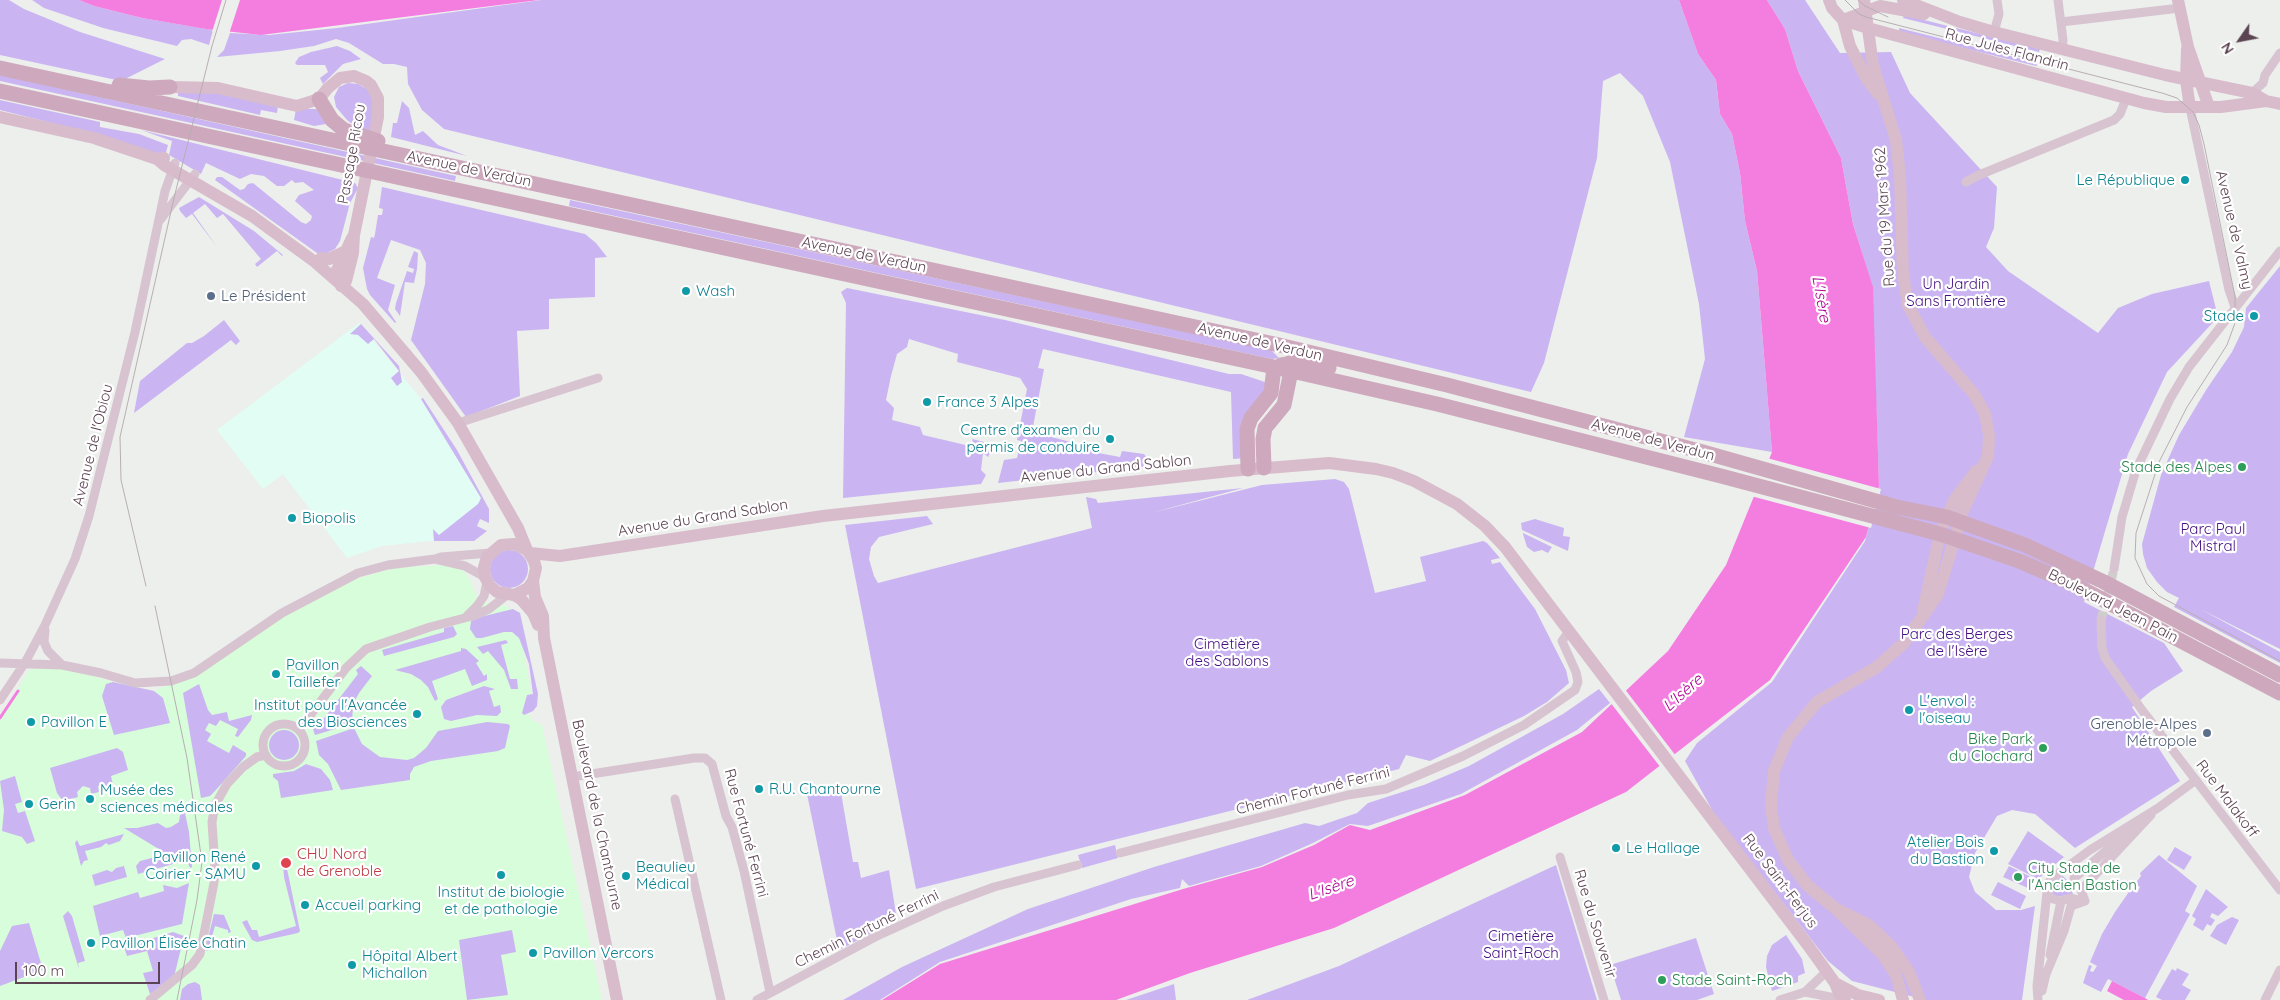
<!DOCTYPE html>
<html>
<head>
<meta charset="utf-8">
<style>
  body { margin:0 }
  #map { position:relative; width:2280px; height:1000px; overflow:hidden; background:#ecefec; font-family:Quicksand,sans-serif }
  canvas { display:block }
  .north { position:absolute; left:2215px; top:15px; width:50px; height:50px; -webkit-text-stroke:4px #fff; paint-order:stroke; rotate:237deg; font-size:14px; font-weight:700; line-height:20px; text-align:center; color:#5b4351 }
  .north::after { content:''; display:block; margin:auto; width:18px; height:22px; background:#5b4351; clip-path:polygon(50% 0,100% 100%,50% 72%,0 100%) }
  .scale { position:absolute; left:15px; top:962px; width:145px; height:22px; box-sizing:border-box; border:2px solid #5b4351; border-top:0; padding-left:6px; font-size:15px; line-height:18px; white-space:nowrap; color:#5b4351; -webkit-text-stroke:4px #fff; paint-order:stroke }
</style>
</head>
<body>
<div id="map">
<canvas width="2280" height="1000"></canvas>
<div class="north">N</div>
<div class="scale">100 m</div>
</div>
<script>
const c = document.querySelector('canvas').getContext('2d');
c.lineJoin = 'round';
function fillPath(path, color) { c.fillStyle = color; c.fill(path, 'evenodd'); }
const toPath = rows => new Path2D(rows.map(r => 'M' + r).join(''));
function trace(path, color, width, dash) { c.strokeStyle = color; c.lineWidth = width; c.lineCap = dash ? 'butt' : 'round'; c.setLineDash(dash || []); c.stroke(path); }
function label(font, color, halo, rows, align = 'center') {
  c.font = font + ' Quicksand,sans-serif'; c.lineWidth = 4.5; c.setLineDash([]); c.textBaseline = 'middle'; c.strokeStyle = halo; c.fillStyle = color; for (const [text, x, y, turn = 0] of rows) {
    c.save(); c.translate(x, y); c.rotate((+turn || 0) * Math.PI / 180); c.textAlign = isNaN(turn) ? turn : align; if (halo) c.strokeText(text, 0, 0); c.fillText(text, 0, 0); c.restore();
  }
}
fillPath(toPath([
  [359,323,421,399,479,492,481,498,480,519,472,540,430,541,382,546,347,558,283,474,263,489,217,430]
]), '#e2fdf4');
fillPath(toPath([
  [446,565,464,571,470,580,477,597,484,603,500,603,517,613,531,691,530,699,525,708,532,720,542,725,602,1000,0,1000,0,717,30,669,72,669,113,682,154,691,204,668,333,585,395,568]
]), '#d8fdda');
fillPath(toPath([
  [0,0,9,0,24,9,80,32,165,59,121,81,0,55],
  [32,0,79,0,94,6,142,18,213,30,209,45,191,39,182,40,177,46,103,28,44,8],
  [541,0,1679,0,1698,54,1716,80,1720,114,1732,134,1740,173,1745,221,1757,271,1772,452,1684,437,1705,359,1699,304,1670,162,1643,96,1620,73,1603,81,1597,158,1544,363,1531,392,444,129,422,110,408,84,407,67,394,64,383,64,349,43,336,39,314,46,280,51,217,57,224,50,230,33,269,35,337,28],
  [1767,0,1805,0,1840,53,1891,52,1910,93,1997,187,1994,228,1986,247,2008,271,2098,333,2118,308,2152,294,2209,281,2218,317,2167,372,2128,454,2084,602,2164,643,2183,671,2151,691,2132,707,2180,781,2075,848,2035,814,2012,810,1997,816,1975,853,1969,877,1975,892,1996,910,2021,910,2035,906,2022,1000,1926,1000,1852,981,1828,961,1715,815,1685,761,1697,743,1772,682,1865,541,1879,486,1872,285,1853,224,1841,158,1798,71,1785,29],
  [1904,15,2040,49,2039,52,1903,18],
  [1899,28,2038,63,2036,66,1899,32],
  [337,46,350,51,361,59,343,64,323,84,320,78,328,72,325,65,297,65,295,63,299,57,311,52],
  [0,75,456,176,455,181,0,81],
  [348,83,358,84,367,89,373,100,371,133,360,130,347,120,336,107,334,97,339,87],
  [209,91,278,106,277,113,261,110,260,115,178,96,178,93],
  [0,100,100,122,100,127,139,134,168,145,165,156,107,137,0,110],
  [402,101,409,108,415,135,423,131,438,145,467,156,391,137,393,123,397,123],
  [296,109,316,109,322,113,326,124,314,126,294,120],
  [141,130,355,183,358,188,350,203,340,241,335,249,327,253,317,253,215,180,217,177,222,177,240,190,244,189,248,184,253,183,301,222,306,224,311,220,312,216,295,201,299,195,314,190,303,182,295,183,292,180,284,186,277,186,264,176,251,174,240,179,206,163,201,174,169,155,172,141],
  [382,187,585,234,596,243,607,257,595,258,595,297,549,299,549,329,517,331,520,396,466,417,411,340,425,284,426,263,420,250,391,240,377,278,395,285,388,310,396,322,395,323,370,295,367,289,363,268,371,237,374,238,375,234,378,215,382,215,383,209,379,208],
  [199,197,254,231,283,255,282,256,277,251,257,267,255,264,261,259,223,214,217,218,205,204,193,213,217,247,192,214,186,218,180,211,179,208],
  [570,200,1271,350,1279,358,1272,359,569,206],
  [414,251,418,253,417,269,414,283,405,282,400,316,395,309,396,303,407,271,413,273,414,269,408,267],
  [2280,266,2280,649,2200,609,2280,652,2280,663,2174,607,2179,598,2167,592,2157,582,2147,568,2143,554,2142,544,2161,475,2179,435,2206,390,2232,352,2244,327,2246,308],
  [847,288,1005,320,1229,374,1241,374,1265,382,1267,386,1245,458,1233,459,1231,392,1043,349,1038,368,1044,369,1032,432,1094,448,1093,452,1120,457,1122,451,1144,454,1147,458,1146,464,1143,467,998,483,1004,460,1017,458,1021,441,1017,440,1027,389,1020,378,957,362,958,354,909,339,907,347,897,354,891,376,886,400,894,408,892,420,920,427,923,435,974,447,972,439,984,442,990,453,988,457,983,453,981,470,986,475,981,484,843,498,846,303,841,292],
  [224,320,240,341,236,345,231,340,134,413,140,381,187,343,192,343,204,336],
  [361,324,399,366,402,382,397,386,391,378,399,371,374,339,368,344,358,335,350,334],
  [423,398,457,450,489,509,489,523,480,519,477,526,487,531,474,541,434,541,433,529,439,535,478,504,481,498,421,399],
  [1335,479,1344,482,1349,489,1375,593,1426,581,1420,557,1483,541,1487,543,1500,558,1491,560,1492,564,1500,562,1535,609,1566,670,1569,683,1547,702,1524,716,1430,761,1406,755,1399,769,916,889,845,525,927,516,933,524,879,537,871,547,869,559,874,576,878,583,1092,528,1086,497,1096,499,1098,503,1243,488,1151,513,1262,485],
  [1535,519,1564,528,1563,536,1570,537,1568,551,1522,530,1521,523],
  [1523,534,1523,533,1552,547,1548,553,1542,550,1534,552,1527,547],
  '490 569a19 19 0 1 1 38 0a19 19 0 1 1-38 0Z',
  [513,609,520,613,538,694,537,706,533,711,524,715,522,713,527,695,533,694,529,664,519,638,512,632,504,632,482,638,476,638,470,629,471,621,480,617],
  [453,626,457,634,454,637,384,656,382,650,444,632,444,628],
  [506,640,508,643,501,645,510,679,517,679,518,689,511,689,504,670,488,651,483,654,477,647],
  [461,648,466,649,479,661,476,663,484,676,487,674,487,680,472,686,465,669,432,681,438,699,435,701,428,687,421,680,411,674,395,670,461,651],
  [361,666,372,676,359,693,353,704,352,724,315,735,313,729,315,726,318,726,358,674,356,670],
  [113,682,154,691,163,698,170,723,114,735,102,696,106,684],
  [199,684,208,710,212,715,227,712,229,721,252,715,251,720,238,737,235,736,238,729,220,720,216,726,209,723,205,730,211,734,207,741,229,753,233,745,246,753,246,756,215,791,210,796,201,798,183,693],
  [484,686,495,689,489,691,494,707,500,705,501,712,497,716,477,715,451,721,444,719,441,707,446,700],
  [1599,689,1610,703,1577,730,1461,794,1368,826,1350,824,1313,843,1261,866,1189,886,1182,879,1180,888,1131,899,940,962,880,1000,843,1000,902,967,1028,909,1154,867,1305,823,1319,826,1357,813,1368,803,1424,785,1469,766,1563,714],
  [487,722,508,724,510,726,505,748,498,751,431,761,414,767,410,774,410,780,341,790,328,764,319,755,316,741,354,728,362,744,380,757,407,760,414,758,426,748,438,731],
  '269 745a15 15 0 1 1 30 0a15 15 0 1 1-30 0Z',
  [117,748,123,752,128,770,111,776,114,789,107,790,104,785,98,786,99,792,91,794,90,788,83,786,77,792,78,797,63,801,57,793,50,768],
  [306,764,321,769,330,780,333,790,281,798,278,781,273,777,273,774,294,771],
  [15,776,22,802,15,804,18,813,25,811,35,841,27,844,22,837,2,831,4,810,0,781],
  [840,787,853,862,858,862,861,878,889,870,897,920,839,950,807,794],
  [185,813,189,832,192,867,190,868,187,860,138,874,136,866,140,861,167,854,124,828,137,828,158,823,166,828,171,827,179,822,180,815],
  [2028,831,2064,857,2038,879,2008,864],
  [124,834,120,841,109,845,106,843,101,847,85,851,88,860,84,861,81,866,75,843,77,840,80,846],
  [1115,845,1118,858,1082,868,1078,855],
  [2175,847,2192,857,2184,870,2167,860],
  [2159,855,2197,886,2185,911,2190,914,2145,998,2108,979,2101,992,2083,983,2089,965,2092,966,2090,971,2093,972,2097,966,2090,962,2102,934,2115,912,2133,886,2136,887,2134,891,2137,893,2140,887,2135,884,2141,876,2140,873],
  [286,864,300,931,298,933,257,942,252,940,242,922,247,920,252,930,257,930,259,937,296,926,284,877,283,865],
  [1556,865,1597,1000,1247,1000,1339,966],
  [124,866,127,877,95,886,92,875,107,870,112,872,116,868],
  [2009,866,2033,878,2028,888,2003,877],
  [2063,876,2068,881,2073,894,2056,897,2053,895,2051,887,2053,882],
  [1998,882,2026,896,2020,909,1991,895],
  [189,883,182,924,126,938,123,930,100,936,93,906,138,892,140,898,164,891,163,885,177,888],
  [2206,889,2228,907,2218,916,2212,913,2210,917,2215,920,2211,926,2207,924,2203,931,2193,925,2196,919,2192,916],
  [68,911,72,916,85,961,78,963,79,969,63,916],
  [214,914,224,915,231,932,228,933,228,930,215,926,208,951,205,950],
  [2232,917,2239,920,2226,945,2210,936,2217,925],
  [29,923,43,970,0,986,0,951,12,926],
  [512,930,516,952,501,955,508,995,467,1000,459,940],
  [173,932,184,936,174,977,150,994,143,973,153,971,147,951,127,956,124,947],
  [1786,935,1802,959,1805,973,1798,976,1798,982,1772,991,1766,967,1767,956,1772,945],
  [1696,938,1714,994,1697,1000,1621,1000,1610,965],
  [2177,968,2189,974,2182,985,2191,990,2185,1000,2162,1000,2156,997,2172,969,2176,971],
  [195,982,200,985,202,1000,180,1000,182,989,188,984],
  [1174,984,1176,1000,1126,1000]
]), '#cab5f2');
fillPath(toPath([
  [79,0,539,0,261,35,206,29,142,18,94,6],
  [1679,0,1767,0,1785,29,1798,71,1841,158,1853,224,1873,287,1879,486,1866,537,1770,680,1626,792,1334,928,1190,973,1116,1000,882,1000,940,964,1183,889,1262,867,1314,845,1350,825,1370,830,1465,795,1582,732,1668,651,1726,565,1772,452,1757,271,1745,221,1740,173,1732,134,1720,114,1716,80,1698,54],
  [2112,981,2145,998,2148,1000,2124,1000,2107,991]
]), '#f47ee0');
fillPath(toPath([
  [222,0,240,0,229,34,212,32],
  [1767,458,1881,489,1871,528,1751,496],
  [1624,688,1676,756,1661,768,1610,702]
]), '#ecefec');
trace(toPath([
  [0,718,18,691]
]), '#f47ee0', 3);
trace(toPath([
  [2101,620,2114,569]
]), '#cfcdcd', 9, [9, 4.5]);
trace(toPath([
  [2058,0,2063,40,2062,49],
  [2061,22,2180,8],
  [1994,32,1999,14,1997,0],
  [2252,93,2263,83,2265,75,2280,53],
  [2190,108,2229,290,2235,307],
  [1966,182,1979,175,2114,120,2120,114,2126,99],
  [160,220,195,174],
  [458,423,598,378],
  [435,559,465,566,485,577],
  [2114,569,2122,517,2136,470,2170,399,2189,367,2280,251],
  [467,616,477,606,484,596,487,582],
  [2101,620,2102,648,2105,658,2142,710,2280,890],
  [45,630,44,642,48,651,62,665],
  [0,663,62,665,101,673,135,683,171,681,194,673,282,613,358,573,388,565,435,559,441,557,490,553],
  [0,700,26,661,45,625,75,559,89,516,135,332,165,191,175,163],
  '263 745a21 21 0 1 1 42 0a21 21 0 1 1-42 0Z',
  [299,730,346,668,366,649,430,627,476,615,489,609,507,595],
  [572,777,694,758,705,758,712,764,726,816,732,827,744,871,770,992],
  [675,799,721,1000],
  [1120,853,1348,795,1386,789,1463,756,1524,725,1575,690,1578,682,1576,672,1562,641,1569,631],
  [1560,857,1604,1000],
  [2074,878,2127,833],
  [2047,894,2053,899,2061,901,2071,898,2082,901],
  [2085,901,2081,890,2151,815],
  [2050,955,2061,901],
  [2042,991,2046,974,2064,931,2071,906,2085,901],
  [1805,992,1845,1000],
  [150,1000,192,965,200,954,214,883,215,868,212,822,215,805,227,784,243,767,257,757,266,755],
  [757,1000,875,937,943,906,994,887,1078,865],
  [1780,1000,1805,992,1827,971],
  [2038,1000,2037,986,2048,883,2052,878,2090,850,2158,808,2196,780],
  [2265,1000,2280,970]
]), '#d8c4d0', 9);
trace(toPath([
  [1829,0,1832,8,1843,20,1868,28,2144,103,2166,107,2221,107,2266,101,2280,104],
  [1864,0,1873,65,1896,140,1900,176,1903,274,1908,305,1925,337,1974,394,1985,414,1989,435,1988,456,1963,511,1938,594,1904,643,1877,667,1817,702,1788,737,1774,771,1771,805,1774,828,1788,860,1808,886,1835,908,1883,955,1896,975,1903,1000],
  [1903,0,1960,22,1994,32,2165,75,2252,93,2266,101],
  [2178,0,2188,47,2209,107],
  [1843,20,1880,6,1924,14],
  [1843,20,1850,46,1866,78,1878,94],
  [2187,49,2186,80,2190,108],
  [170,87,218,88,297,106,319,99,328,88,340,78,354,76,366,81,371,85,378,98,378,117,354,235,353,253,346,281,341,286],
  [0,117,94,138,157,159,164,158],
  [157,159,164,165,252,216,315,262,363,304,421,372,458,423,518,528,527,550],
  [321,258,329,259,344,252],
  [341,286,336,272,352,238],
  [530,553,560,556,823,516,1230,471,1329,463,1376,469,1393,473,1414,481,1457,504,1485,526,1505,547,1807,944,1835,983,1839,993,1845,1000],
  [533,581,528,588,514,595,497,592,490,586,485,577,484,567,487,557,501,545,514,544,527,550,534,561,536,568,533,581,535,597,543,616,544,638,617,1000],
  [514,595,521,599,533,613,538,625],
  [1923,611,1940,534,1947,517,1955,499,1976,471],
  [1839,910,1869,925,1891,946,1909,972,1920,1000],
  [1835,983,1858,995,1879,1000]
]), '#d8bccb', 12);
trace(toPath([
  [0,68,1279,345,1447,385,1703,452,1897,507,1947,517,2025,545,2104,582,2280,675],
  [119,85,149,88,170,87],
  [0,91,1274,367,1437,404,1721,476,1940,534,2019,561,2071,583,2280,693],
  [319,99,332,120,344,130,378,141],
  [1281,365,1300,362,1329,368],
  [1264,468,1263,439,1265,428,1284,405,1291,371,1289,363],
  [1248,469,1247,429,1251,418,1271,393,1274,367]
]), '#cea9bd', 15);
trace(toPath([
  [1845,0,1859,14,1866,17,2162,93,2177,98,2193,112,2199,125,2204,144,2231,277,2235,296,2235,323,2227,345,2187,407,2159,462,2136,533,2135,558,2147,584,2159,596,2280,661],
  [1858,0,1865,6,1888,17],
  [146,586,121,480,120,437,174,198,212,46,226,0],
  [155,606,187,758,202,862,197,900,177,1000]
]), '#b8aeb2', 1);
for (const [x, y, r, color] of [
  [2185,180,5,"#0f9aa8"],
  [686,291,5,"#0f9aa8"],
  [211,296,5,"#5c6f8a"],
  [2254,316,5,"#0f9aa8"],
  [927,402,5,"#0f9aa8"],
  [1110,439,5,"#0f9aa8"],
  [2242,467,5,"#2e9e5b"],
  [292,518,5,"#0f9aa8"],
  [276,674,5,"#0f9aa8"],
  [1909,710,5,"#0f9aa8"],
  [417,714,5,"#0f9aa8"],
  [31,722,5,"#0f9aa8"],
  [2207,733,5,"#5c6f8a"],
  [2043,748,5,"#2e9e5b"],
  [759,789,5,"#0f9aa8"],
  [90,799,5,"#0f9aa8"],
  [29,804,5,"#0f9aa8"],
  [1616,848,5,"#0f9aa8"],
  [1994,851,5,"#0f9aa8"],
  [286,863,6,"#e0444e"],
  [256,866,5,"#0f9aa8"],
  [501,875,5,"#0f9aa8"],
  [626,876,5,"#0f9aa8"],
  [2018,877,5,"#2e9e5b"],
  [305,905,5,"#0f9aa8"],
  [91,943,5,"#0f9aa8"],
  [533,953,5,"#0f9aa8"],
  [352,965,5,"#0f9aa8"],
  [1662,980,5,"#2e9e5b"]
]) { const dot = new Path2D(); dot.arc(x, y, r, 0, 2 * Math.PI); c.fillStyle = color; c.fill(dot); trace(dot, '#fff', 2); }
label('15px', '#5b4351', '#fff', [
  ["Rue Jules Flandrin",2007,50,15],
  ["Passage Ricou",352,154,-80],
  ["Avenue de Verdun",469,169,12],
  ["Rue du 19 Mars 1962",1885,217,-94],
  ["Avenue de Valmy",2234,230,77],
  ["Avenue de Verdun",864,255,12],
  ["Avenue de Verdun",1260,342,13],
  ["Avenue de Verdun",1653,440,15],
  ["Avenue de l'Obiou",93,445,-76],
  ["Avenue du Grand Sablon",1106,469,-6],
  ["Avenue du Grand Sablon",703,518,-9],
  ["Boulevard Jean Pain",2113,606,27],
  ["Chemin Fortuné Ferrini",1313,791,-14],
  ["Rue Malakoff",2227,799,53],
  ["Boulevard de la Chantourne",597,815,78],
  ["Rue Fortuné Ferrini",746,833,75],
  ["Rue Saint-Ferjus",1780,881,53],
  ["Rue du Souvenir",1595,924,73],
  ["Chemin Fortuné Ferrini",867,929,-26]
]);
label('15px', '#0d838f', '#fff', [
  ["Le République",2175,180,"right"],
  ["Wash",696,291],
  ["Stade",2244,316,"right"],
  ["France 3 Alpes",937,402],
  ["Centre d'examen du",1100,430,"right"],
  ["permis de conduire",1100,447,"right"],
  ["Biopolis",302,518],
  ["Pavillon",286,665],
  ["Taillefer",286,682],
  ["L'envol :",1919,701],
  ["l'oiseau",1919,718],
  ["Institut pour l'Avancée",407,705,"right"],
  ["des Biosciences",407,722,"right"],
  ["Pavillon E",41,722],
  ["R.U. Chantourne",769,789],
  ["Musée des",100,790],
  ["sciences médicales",100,807],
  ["Gerin",39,804],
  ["Atelier Bois",1984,842,"right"],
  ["du Bastion",1984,859,"right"],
  ["Le Hallage",1626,848],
  ["Pavillon René",246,857,"right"],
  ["Coirier - SAMU",246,874,"right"],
  ["Beaulieu",636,867],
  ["Médical",636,884],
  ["Institut de biologie",501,892,"center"],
  ["et de pathologie",501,909,"center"],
  ["Accueil parking",315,905],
  ["Pavillon Élisée Chatin",101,943],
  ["Pavillon Vercors",543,953],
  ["Hôpital Albert",362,956],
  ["Michallon",362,973]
], 'left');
label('15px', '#440e82', '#fff', [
  ["Un Jardin",1956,284],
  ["Sans Frontière",1956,301],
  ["Parc Paul",2213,529],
  ["Mistral",2213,546],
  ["Parc des Berges",1957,634],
  ["de l'Isère",1957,651],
  ["Cimetière",1227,644],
  ["des Sablons",1227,661],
  ["Cimetière",1521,936],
  ["Saint-Roch",1521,953]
]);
label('15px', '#4e5e75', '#fff', [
  ["Le Président",221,296],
  ["Grenoble-Alpes",2197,724,"right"],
  ["Métropole",2197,741,"right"]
], 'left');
label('15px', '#27864d', '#fff', [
  ["Stade des Alpes",2232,467],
  ["Bike Park",2033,739],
  ["du Clochard",2033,756],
  ["City Stade de",2028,868,"left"],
  ["l'Ancien Bastion",2028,885,"left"],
  ["Stade Saint-Roch",1672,980,"left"]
], 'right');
label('15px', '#be3a42', '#fff', [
  ["CHU Nord",297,854],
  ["de Grenoble",297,871]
], 'left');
label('italic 16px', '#b10093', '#fff', [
  ["L'Isère",1821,299,80],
  ["L'Isère",1683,693,-42],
  ["L'Isère",1331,888,-19]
]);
</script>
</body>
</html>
